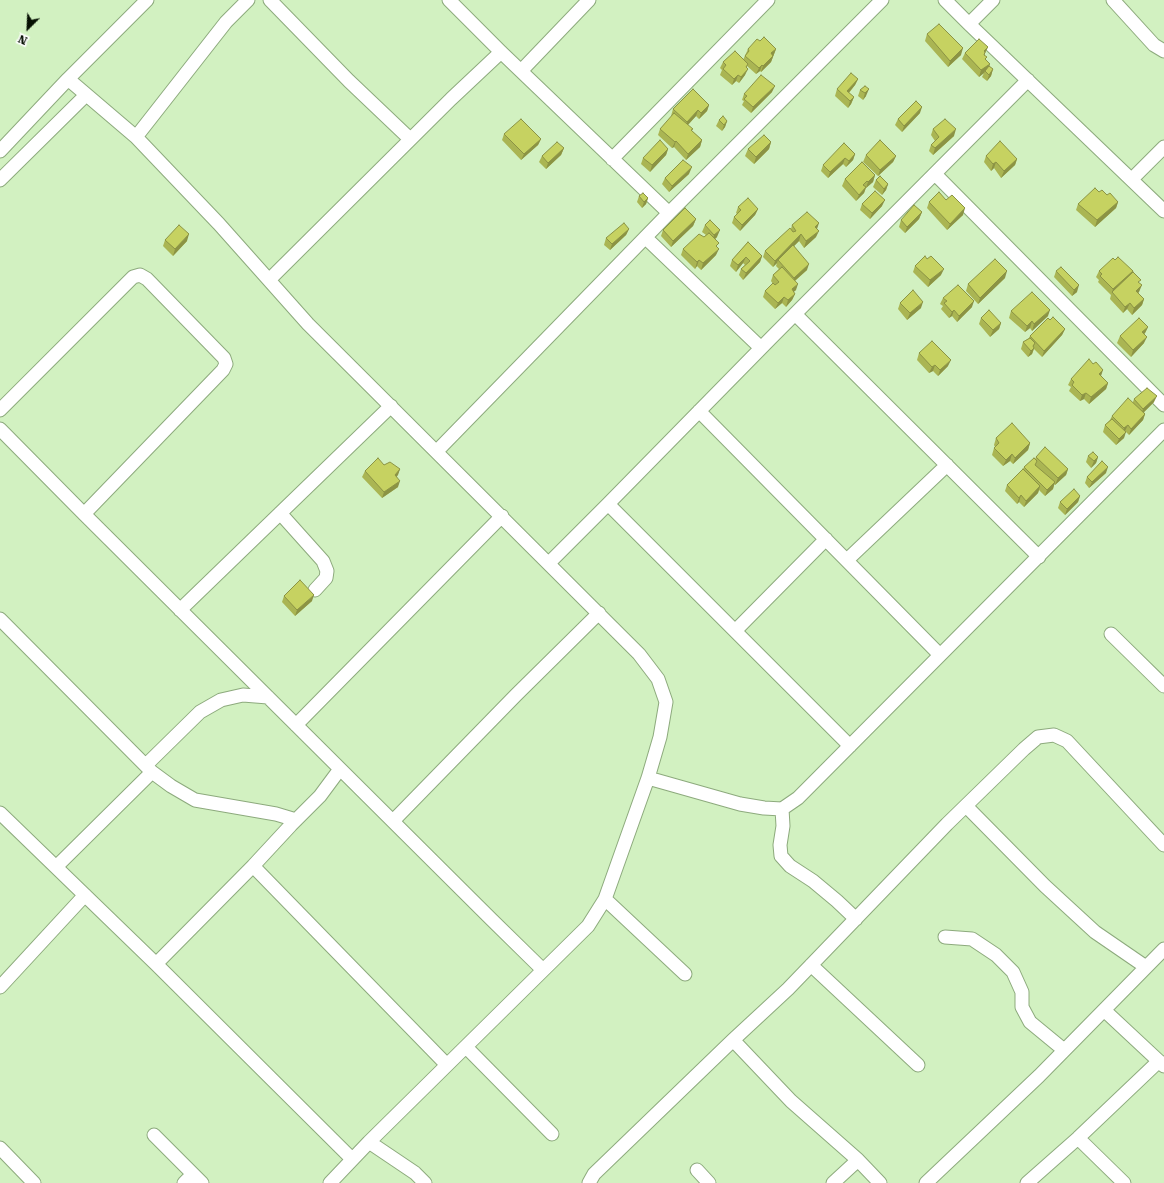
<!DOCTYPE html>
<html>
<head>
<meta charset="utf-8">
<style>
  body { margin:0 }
  #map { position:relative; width:1164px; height:1183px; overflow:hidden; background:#d2f1c1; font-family:"Roboto Serif",serif }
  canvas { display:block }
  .north { position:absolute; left:8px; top:8px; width:40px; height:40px; -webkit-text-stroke:3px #fff; paint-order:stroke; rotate:204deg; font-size:11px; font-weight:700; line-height:16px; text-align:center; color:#061002 }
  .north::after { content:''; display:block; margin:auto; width:14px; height:18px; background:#061002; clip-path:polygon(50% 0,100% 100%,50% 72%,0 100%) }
</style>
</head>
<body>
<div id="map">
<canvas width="1164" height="1183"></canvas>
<div class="north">N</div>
</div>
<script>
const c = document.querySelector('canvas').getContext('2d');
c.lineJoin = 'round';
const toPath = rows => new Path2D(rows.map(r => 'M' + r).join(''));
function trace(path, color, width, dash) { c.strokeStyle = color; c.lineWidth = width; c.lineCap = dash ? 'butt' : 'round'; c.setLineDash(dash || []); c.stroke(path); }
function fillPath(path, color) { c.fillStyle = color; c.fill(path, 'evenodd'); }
const minor = toPath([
  [270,0,349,81,410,139],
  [449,0,501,52,669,213],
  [945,0,969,24,1164,211],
  [1113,0,1154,45,1164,51],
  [969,24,993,0],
  [521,71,589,0],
  [68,79,136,137,219,224,308,324,639,654,658,679,666,702,660,737,648,778,605,899,588,926,369,1142,330,1183],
  [136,137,226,22,248,0],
  [0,151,68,79,147,0],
  [612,159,768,0],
  [935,174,1164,405],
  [1132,179,1164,147],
  [0,180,86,95],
  [646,238,761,348],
  [269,280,451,99,501,52],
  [795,314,1039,557],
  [0,410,133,277,140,275,147,279,224,358,226,364,223,370,84,514],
  [699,411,940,655],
  [0,429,84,514,492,920,543,970],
  [437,451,669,213,882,0],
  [608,504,850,746],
  [280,513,323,561,327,571,326,578,315,590],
  [847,560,947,465],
  [549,563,608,504,771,338,1028,80],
  [180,610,391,406],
  [0,619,152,772,171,786,195,800,276,814,296,820],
  [735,631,826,539],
  [1111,634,1164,686],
  [296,725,502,516],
  [146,765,200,712,221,700,243,695,268,697],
  [648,778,740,804,764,808,782,809,798,798,1164,430],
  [966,806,1045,886,1095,932,1146,967],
  [782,809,783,826,780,845,781,856,790,866,813,881,837,901,856,919],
  [0,813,156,964,352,1159],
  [393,821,516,695,599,613],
  [253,866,447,1065],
  [56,867,152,772],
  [605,899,685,974],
  [945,937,972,939,996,955,1013,972,1022,992,1022,1007,1030,1022,1064,1050],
  [156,964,253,866,291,825,320,796,340,769],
  [811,965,918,1065],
  [0,987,85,895],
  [1104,1010,1164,1066],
  [733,1040,791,1101,858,1160,880,1183],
  [466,1047,552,1134],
  [154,1135,202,1183],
  [1078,1138,1124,1183],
  [369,1142,415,1173,425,1183],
  [0,1148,34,1183],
  [697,1170,709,1183],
  [184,1183,193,1174],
  [589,1183,594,1174,733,1040,788,989,947,824,1024,749,1038,737,1054,735,1067,741,1164,845],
  [833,1183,858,1160],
  [926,1183,1039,1076,1164,949],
  [1027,1183,1078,1138,1159,1061]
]);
trace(minor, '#8daa7d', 15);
trace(minor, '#fff', 13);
fillPath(toPath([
  [927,34,961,55,948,67,925,41],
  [760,41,776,49,771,62,761,72,760,71,756,74,747,66,745,75,739,83,736,81,732,85,720,75,722,70,720,68,723,62,743,60,748,49],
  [988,47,984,55,989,66,993,69,991,76,987,81,982,77,984,73,979,77,962,59,965,53],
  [858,79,855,85,849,93,854,97,851,104,848,108,835,96,837,89],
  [865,86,866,96,863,100,858,96,860,90],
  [772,92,751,113,742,105,744,101,742,100,744,94],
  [709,105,707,111,699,119,696,116,688,125,692,131,702,140,700,147,686,160,674,147,672,148,658,135,660,129,672,116,671,116,673,109],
  [920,113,902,132,895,125,898,119],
  [719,120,727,121,725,127,722,131,716,126],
  [933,129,954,136,933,155,929,151,931,145,935,141,931,135],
  [504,134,541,139,538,145,521,160,502,140],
  [771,142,769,149,754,164,745,156,748,149],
  [564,148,561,155,546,169,539,162,542,156],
  [668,149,666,155,650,172,641,164,643,158],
  [855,154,853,160,846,167,843,164,828,178,821,171,823,165],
  [866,155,896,156,893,162,878,176,863,162],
  [986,156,1017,159,1015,165,1001,178,994,168,991,171,984,162],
  [689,174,669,192,662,184,665,178],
  [875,175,873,182,866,188,864,193,856,201,842,186,845,179],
  [876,180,888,184,886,190,882,195,873,187],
  [1099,192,1107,195,1118,202,1116,208,1095,227,1076,210,1078,204],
  [639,196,648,198,646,204,642,208,637,202],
  [946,200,963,215,947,230,927,208,929,202],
  [862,204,882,206,870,219,860,210],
  [738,207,758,209,755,215,740,231,732,223,734,217,737,214,736,213],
  [922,212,919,219,905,233,899,227,901,220],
  [696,219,693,226,671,247,661,236,663,230],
  [705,225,717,237,715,239,717,248,716,255,701,270,697,266,695,269,681,255,683,249,704,237,706,235,702,232],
  [792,225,817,229,816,237,804,248,799,241,794,246,807,270,795,281,796,290,793,292,795,294,792,300,786,307,782,303,775,309,763,297,765,291,773,284,771,281,773,275,779,269,776,266,777,263,773,267,763,257,765,251,791,229],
  [629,229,626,235,610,250,604,245,606,238],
  [165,240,187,241,173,256,163,246],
  [748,242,762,256,760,262,743,280,739,275,741,269,745,265,743,263,736,272,730,266,732,260],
  [927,259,941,275,928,287,913,272,915,266],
  [1115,260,1133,271,1132,274,1140,284,1139,292,1138,293,1144,299,1142,305,1132,315,1127,309,1123,313,1110,299,1111,295,1098,282,1099,280,1096,277,1099,271],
  [1056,271,1077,292,1072,296,1054,277],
  [1005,278,978,304,966,291,968,284],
  [943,298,972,307,957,322,952,316,949,318,941,309,943,306,940,304],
  [900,303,921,308,907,320,898,309],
  [1011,311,1048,316,1032,331,1030,328,1025,332,1009,318],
  [981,318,1001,323,999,329,990,337,979,324],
  [1148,327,1145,333,1144,334,1144,343,1131,357,1117,343,1120,336],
  [1065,329,1062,335,1042,357,1034,349,1032,354,1028,357,1021,349,1023,342,1029,338,1030,336],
  [919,353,948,366,938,376,933,371,929,373,917,360],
  [1093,364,1101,376,1108,383,1106,389,1089,404,1084,399,1080,401,1069,391,1071,387,1068,385,1071,379],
  [1134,399,1154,402,1144,412,1145,414,1143,420,1129,435,1125,431,1124,438,1116,445,1103,432,1105,425,1110,420,1112,416,1133,402],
  [996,438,1030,443,1028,450,1013,464,1010,461,1003,466,992,455,994,448,995,447,994,445],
  [1088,456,1098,457,1096,463,1091,468,1086,462],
  [1036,457,1068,469,1066,475,1055,485,1054,484,1053,489,1045,496,1039,490,1038,493,1024,507,1019,502,1017,504,1005,491,1007,485,1023,469,1024,467,1035,459],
  [384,465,400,469,397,476,398,487,382,498,362,477,365,471],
  [1106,473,1089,488,1085,483,1087,477],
  [1080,496,1078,502,1065,515,1058,508,1060,502],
  [284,596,312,601,295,616,282,602]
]), '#aab553');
fillPath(toPath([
  [988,47,985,53,983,59,984,51],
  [963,48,961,55,948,67,950,61],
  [776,49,771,62,761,72,763,66,771,53],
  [990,64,988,70,985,71,984,73,979,77,981,70],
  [762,65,760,71,756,74,759,68],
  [748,69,745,75,739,83,741,77],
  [993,69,991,76,987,81,989,75],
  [738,75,736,81,732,85,734,79],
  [858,79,855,85,845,97,847,91],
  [775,86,772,92,751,113,753,107],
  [869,89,866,96,863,100,865,93],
  [854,97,851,104,848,108,850,101],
  [709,105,707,111,699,119,701,113],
  [922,107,920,113,902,132,904,126],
  [698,110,696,116,684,129,687,122],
  [727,121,725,127,722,131,724,125],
  [956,129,954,136,933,155,935,148],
  [541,139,538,145,521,160,524,154],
  [702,140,700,147,686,160,688,154],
  [676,141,674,147,672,148,675,142],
  [771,142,769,149,754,164,756,157],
  [564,148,561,155,546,169,548,163],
  [668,149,666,155,650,172,652,165],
  [855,154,853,160,846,167,849,161],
  [896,156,893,162,878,176,880,170],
  [845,158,843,164,828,178,830,172],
  [1017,159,1015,165,1001,178,1004,171],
  [996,162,994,168,991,171,993,164],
  [692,167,689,174,669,192,672,186],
  [875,175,873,182,866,188,868,182],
  [888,184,886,190,882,195,884,189],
  [866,187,864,193,856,201,859,195],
  [648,198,646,204,642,208,644,202],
  [885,200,882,206,870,219,872,213],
  [1118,202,1116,208,1095,227,1097,220],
  [965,208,963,215,947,230,950,224],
  [758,209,755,215,740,231,742,225],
  [922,212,919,219,905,233,907,227],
  [696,219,693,226,671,247,673,241],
  [819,223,817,229,815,227],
  [629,229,626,235,610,250,612,244],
  [720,230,717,237,712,242,714,235],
  [819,231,816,237,804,248,806,241],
  [189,234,187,241,173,256,175,249],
  [801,234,799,241,779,261,778,260,777,263,773,267,775,261],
  [719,249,716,255,701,270,703,263],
  [762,256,760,262,743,280,746,273],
  [746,257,743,263,736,272,738,265],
  [699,260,697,266,695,269,697,262],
  [809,264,807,270,791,284,794,278],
  [944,269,941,275,928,287,930,280],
  [1007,271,1005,278,978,304,980,298],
  [1133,271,1130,277,1112,293,1113,289],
  [798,284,796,290,789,296,792,289],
  [1079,285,1077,292,1072,296,1074,290],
  [1142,285,1139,292,1134,297,1136,291],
  [795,294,792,300,786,307,788,300],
  [784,297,782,303,775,309,778,303],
  [1144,299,1142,305,1132,315,1134,308],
  [974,301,972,307,957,322,959,316],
  [923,302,921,308,907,320,910,313],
  [1130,303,1127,309,1123,313,1125,307],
  [954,310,952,316,949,318,952,312],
  [1050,310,1048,316,1032,331,1034,324],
  [1032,321,1030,328,1025,332,1027,326],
  [1001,323,999,329,990,337,993,330],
  [1148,327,1145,333,1140,339,1142,332],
  [1065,329,1062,335,1042,357,1044,351],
  [1147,337,1144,343,1131,357,1133,350],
  [1035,343,1032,349,1034,348,1032,354,1028,357,1033,346],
  [951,360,948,366,938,376,940,370],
  [935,365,933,371,929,373,932,367],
  [1103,370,1101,376,1099,374],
  [1108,383,1106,389,1089,404,1091,397],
  [1086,393,1084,399,1080,401,1082,395],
  [1157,396,1154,402,1141,415,1143,409],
  [1145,414,1143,420,1129,435,1131,429],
  [1128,425,1125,431,1122,434,1124,428],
  [1126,432,1124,438,1116,445,1119,439],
  [1030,443,1028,450,1013,464,1015,458],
  [1012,454,1010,461,1003,466,1006,460],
  [1098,457,1096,463,1091,468,1094,461],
  [1108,467,1106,473,1089,488,1092,482],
  [400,469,398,475,393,481,395,475],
  [1068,469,1066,475,1055,485,1058,478],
  [400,481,398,487,382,498,384,492],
  [1055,482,1053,489,1045,496,1047,490],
  [1040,486,1038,493,1024,507,1026,501],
  [1021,495,1019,502,1017,504,1019,498],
  [1080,496,1078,502,1065,515,1067,509],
  [314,595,312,601,295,616,297,610]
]), '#8b9344');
const building = toPath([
  [939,24,963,48,950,61,927,34,939,24],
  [764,37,776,49,771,53,773,56,763,66,762,65,759,68,745,56,749,51,748,49,757,39,760,41,764,37],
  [979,39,988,47,984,51,985,52,984,55,987,57,985,59,990,64,981,70,965,53,979,39],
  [735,51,748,64,746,67,748,69,741,77,738,75,734,79,723,69,726,65,723,62,735,51],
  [989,66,993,69,989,75,985,71,989,66],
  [851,73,858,79,847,91,854,97,850,101,837,89,851,73],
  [761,75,775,86,753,107,744,99,747,96,744,94,761,75],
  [865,86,869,89,865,93,860,90,865,86],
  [693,89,709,105,701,113,698,110,687,122,673,109,693,89],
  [916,101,922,107,904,126,898,119,916,101],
  [674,113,693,129,691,130,702,140,688,154,676,141,675,142,660,129,674,113],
  [723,116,727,121,724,125,719,120,723,116],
  [521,119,541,139,524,154,504,134,521,119],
  [945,119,956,129,935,148,931,145,939,137,933,129,945,119],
  [764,135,771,142,756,157,748,149,764,135],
  [660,140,668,149,652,165,643,158,660,140],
  [880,140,896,156,880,170,866,155,880,140],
  [1000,141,1017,159,1004,171,996,162,993,164,986,156,1000,141],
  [557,142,564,148,548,163,542,156,557,142],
  [844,143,855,154,849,161,845,158,830,172,823,165,844,143],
  [683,160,692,167,672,186,665,178,683,160],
  [862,162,875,175,868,182,867,181,863,185,866,187,859,195,845,179,862,162],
  [880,176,888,184,884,189,876,180,880,176],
  [1095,188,1099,192,1102,190,1107,195,1110,193,1118,202,1097,220,1078,204,1095,188],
  [875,191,885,200,872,213,862,204,875,191],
  [939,192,946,200,952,195,965,208,950,224,929,202,939,192],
  [643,193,648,198,644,202,639,196,643,193],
  [748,198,758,209,742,225,734,217,741,210,738,207,748,198],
  [914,205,922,212,907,227,901,220,914,205],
  [685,208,696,219,673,241,663,230,685,208],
  [807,212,819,223,815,227,819,231,806,241,801,234,775,261,765,251,790,228,793,232,796,231,792,225,807,212],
  [710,220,720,230,714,235,705,225,710,220],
  [624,223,629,229,612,244,606,238,624,223],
  [179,225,189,234,175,249,165,240,179,225],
  [709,233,719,243,716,246,719,249,703,263,699,260,697,262,683,249,699,234,704,237,709,233],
  [748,242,762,256,746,273,741,269,750,261,746,257,738,265,732,260,748,242],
  [793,245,809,264,794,278,778,260,793,245],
  [925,256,927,259,931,256,944,269,930,280,915,266,925,256],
  [1118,257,1133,271,1113,289,1100,276,1102,274,1099,271,1113,258,1115,260,1118,257],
  [995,259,1007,271,980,298,968,284,995,259],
  [782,267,798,284,792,289,795,294,788,300,784,297,778,303,765,291,773,283,775,285,779,282,773,275,782,267],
  [1061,267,1079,285,1074,290,1056,271,1061,267],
  [1133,272,1141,280,1138,282,1142,285,1136,291,1144,299,1134,308,1130,303,1125,307,1112,292,1133,272],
  [958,285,974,301,959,316,954,310,952,312,944,303,947,301,943,298,958,285],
  [913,290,923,302,910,313,900,303,913,290],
  [1032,292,1050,310,1034,324,1032,321,1027,326,1011,311,1032,292],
  [989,310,1001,323,993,330,981,318,989,310],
  [1053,317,1065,329,1044,351,1030,336,1048,318,1050,320,1053,317],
  [1139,318,1148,327,1142,332,1147,337,1133,350,1120,336,1139,318],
  [1030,338,1035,343,1033,346,1034,348,1031,351,1023,342,1030,338],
  [932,341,951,360,940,370,935,365,932,367,919,353,932,341],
  [1089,359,1093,364,1096,362,1103,370,1099,374,1108,383,1091,397,1086,393,1082,395,1072,385,1074,382,1071,379,1089,359],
  [1147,388,1157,396,1143,409,1134,399,1147,388],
  [1128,398,1145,414,1131,429,1128,425,1124,428,1112,416,1128,398],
  [1112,419,1126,432,1119,439,1105,425,1112,419],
  [1012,423,1030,443,1015,458,1012,454,1006,460,994,448,999,443,996,438,1012,423],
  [1045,447,1068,469,1058,478,1036,457,1045,447],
  [1093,452,1098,457,1094,461,1088,456,1093,452],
  [378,458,384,465,390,462,400,469,395,475,400,481,384,492,365,471,378,458],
  [1034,458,1037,461,1035,465,1055,482,1047,490,1024,467,1034,458],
  [1102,461,1108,467,1092,482,1087,477,1102,461],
  [1023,469,1040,486,1026,501,1021,495,1019,498,1007,485,1023,469],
  [1074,489,1080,496,1067,509,1060,502,1074,489],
  [300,580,314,595,297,610,284,596,300,580]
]);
fillPath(building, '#c6d261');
trace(building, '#8b9344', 1);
</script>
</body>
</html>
